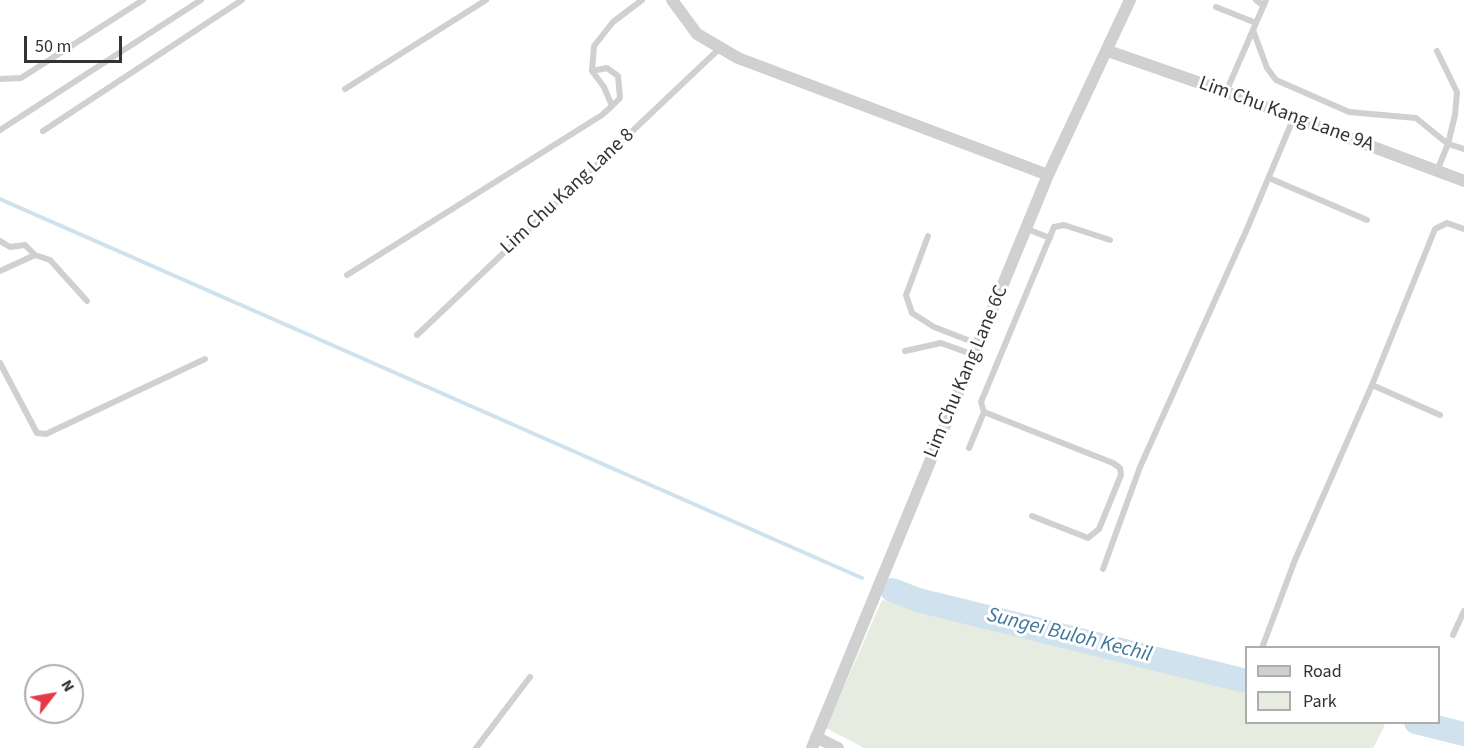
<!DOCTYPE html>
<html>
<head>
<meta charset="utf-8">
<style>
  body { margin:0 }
  #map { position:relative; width:1464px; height:748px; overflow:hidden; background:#fff; font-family:"Source Sans 3",sans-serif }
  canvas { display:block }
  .legend { position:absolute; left:1245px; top:646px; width:195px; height:78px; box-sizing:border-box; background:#fff; border:2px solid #adadad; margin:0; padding:8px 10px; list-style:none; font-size:18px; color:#333 }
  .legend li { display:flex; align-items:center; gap:12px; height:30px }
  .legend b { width:30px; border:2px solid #adadad }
  .north { position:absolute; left:24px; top:664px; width:60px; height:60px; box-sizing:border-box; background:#fff; border:2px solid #adadad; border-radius:50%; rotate:59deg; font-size:16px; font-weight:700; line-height:24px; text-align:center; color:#333 }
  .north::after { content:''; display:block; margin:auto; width:21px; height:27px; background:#e63946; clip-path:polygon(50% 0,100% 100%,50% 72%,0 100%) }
  .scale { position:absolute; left:24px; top:36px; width:98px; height:27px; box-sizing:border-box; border:3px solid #333; border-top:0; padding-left:8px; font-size:18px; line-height:21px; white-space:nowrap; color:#333; -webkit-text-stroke:4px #fff; paint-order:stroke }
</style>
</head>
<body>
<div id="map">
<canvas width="1464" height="748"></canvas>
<ul class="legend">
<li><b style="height:8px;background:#d0d0d0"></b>Road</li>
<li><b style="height:16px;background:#e6ecdf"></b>Park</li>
</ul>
<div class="north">N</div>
<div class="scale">50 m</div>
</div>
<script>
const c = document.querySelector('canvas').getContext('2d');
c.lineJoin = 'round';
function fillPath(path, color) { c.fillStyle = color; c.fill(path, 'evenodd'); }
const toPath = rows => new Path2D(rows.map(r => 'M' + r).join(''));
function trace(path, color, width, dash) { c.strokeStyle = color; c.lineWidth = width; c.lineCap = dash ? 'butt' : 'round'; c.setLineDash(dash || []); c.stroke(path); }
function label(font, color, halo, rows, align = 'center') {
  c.font = font + ' "Source Sans 3",sans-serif'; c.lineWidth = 6; c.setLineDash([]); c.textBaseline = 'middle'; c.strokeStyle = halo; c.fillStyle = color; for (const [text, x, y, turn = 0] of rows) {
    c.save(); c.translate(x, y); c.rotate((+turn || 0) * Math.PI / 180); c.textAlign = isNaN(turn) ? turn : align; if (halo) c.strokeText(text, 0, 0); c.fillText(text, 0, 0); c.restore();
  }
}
fillPath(toPath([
  [882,600,1246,691,1246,722,1374,722,1385,725,1373,748,864,748,826,728]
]), '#e6ecdf');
trace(toPath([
  [0,199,862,578]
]), '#cfe2ee', 4);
trace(toPath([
  [892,590,918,600,1246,681],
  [1416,722,1464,734]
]), '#cfe2ee', 24);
trace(toPath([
  [1256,0,1264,6],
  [1216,7,1256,23],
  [1253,30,1267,68,1276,80,1349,112,1416,118,1448,144,1464,149],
  [592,71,607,68,618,76,620,98,612,106],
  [0,79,21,78,143,0],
  [345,89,486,0],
  [1226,92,1266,0],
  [0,130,201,0],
  [43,131,242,0],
  [1437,171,1448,144,1455,115,1457,92,1437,51],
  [1269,178,1367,220],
  [1027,229,1050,238],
  [928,236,906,295,912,313,934,327,978,344],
  [0,241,10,247,25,245,35,255,50,260,87,301],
  [0,271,35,255],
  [347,275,602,115,612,106,604,87,592,71,594,46,613,22,642,0],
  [417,335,719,49],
  [905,351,941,343,974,355],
  [0,363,37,433,46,434,205,359],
  [1372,385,1440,415],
  [984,412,1113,463,1120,468,1121,475,1099,529,1088,538,1032,516],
  [969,448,984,412,981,402,1054,227,1064,225,1110,240],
  [1103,569,1140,467,1247,229,1294,117],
  [1453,635,1464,611],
  [1262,648,1295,560,1372,385,1435,229,1447,223,1464,229],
  [476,748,530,677]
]), '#d0d0d0', 6);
trace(toPath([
  [672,0,697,34,738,58,1048,175],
  [1108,51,1226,92,1464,181],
  [816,737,838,748],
  [812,748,1048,175,1130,0]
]), '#d0d0d0', 12);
label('20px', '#333', '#fff', [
  ["Lim Chu Kang Lane 9A",1286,115,20],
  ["Lim Chu Kang Lane 8",568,192,-43],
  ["Lim Chu Kang Lane 6C",967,372,-67]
]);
label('italic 21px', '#3f7597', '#fff', [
  ["Sungei Buloh Kechil",1069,636,14]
]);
</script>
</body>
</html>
